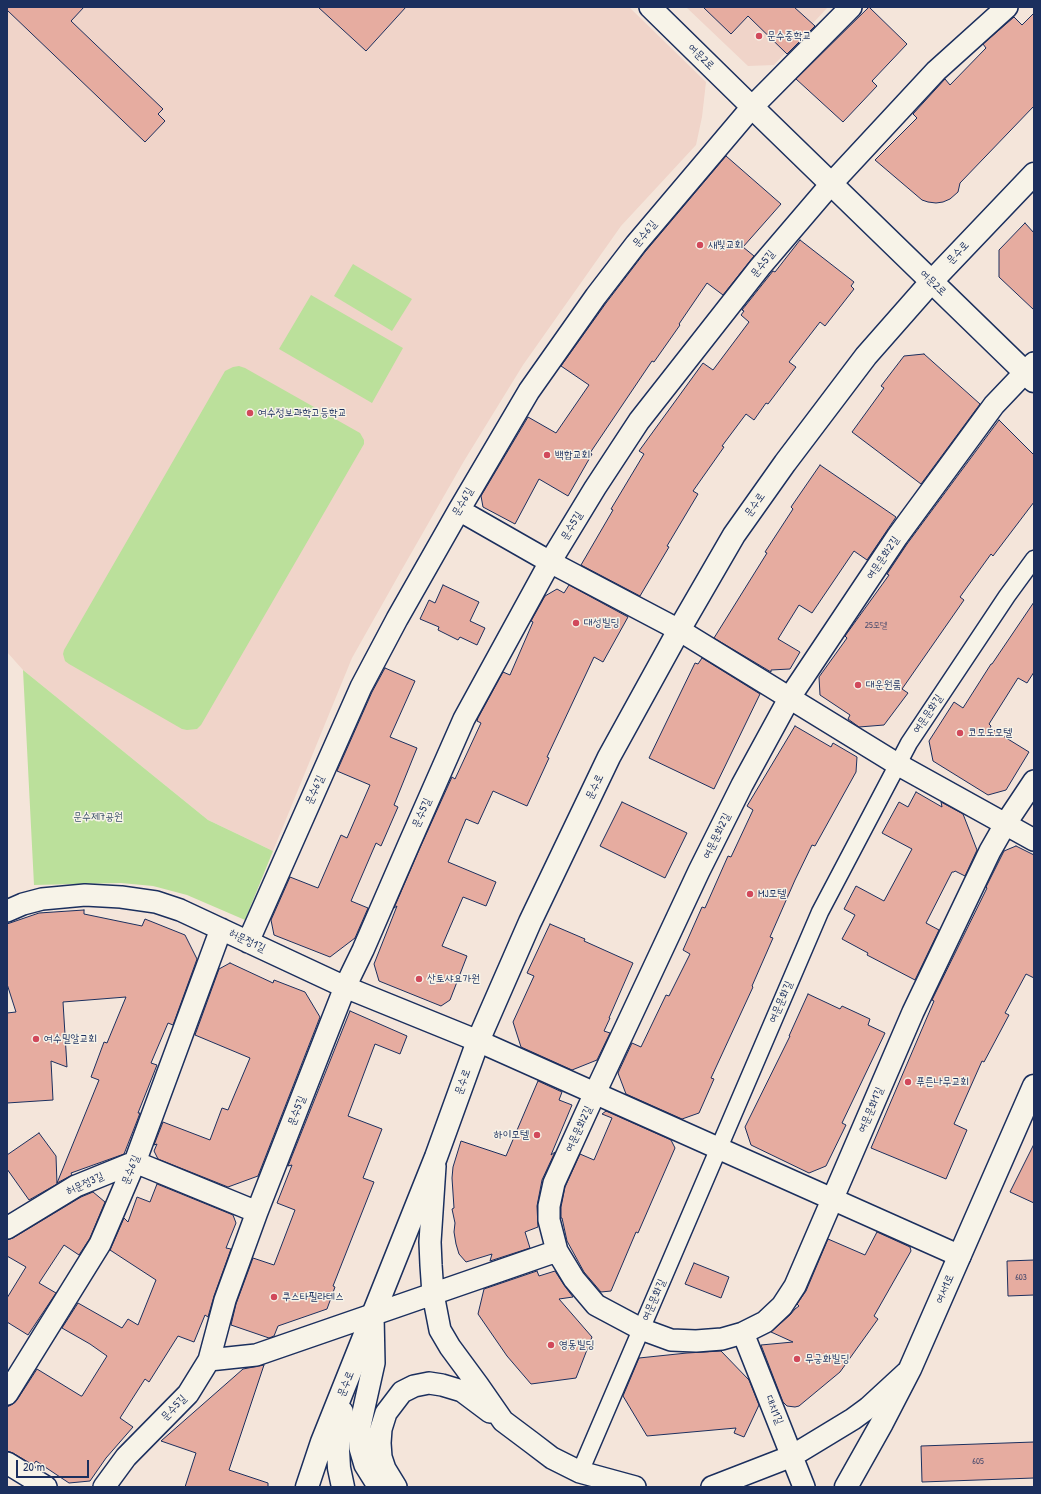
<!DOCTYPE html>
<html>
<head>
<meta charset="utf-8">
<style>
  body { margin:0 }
  #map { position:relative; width:1041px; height:1494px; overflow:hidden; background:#f4e5da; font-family:"Patrick Hand",sans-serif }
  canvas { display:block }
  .frame { position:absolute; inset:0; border:8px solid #1b2f5e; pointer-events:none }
  .scale { position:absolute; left:16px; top:1460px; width:73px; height:18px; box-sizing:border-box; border:2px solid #1b2f5e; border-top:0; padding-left:5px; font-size:12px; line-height:14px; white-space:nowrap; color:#1b2f5e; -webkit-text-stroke:3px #f7f3e8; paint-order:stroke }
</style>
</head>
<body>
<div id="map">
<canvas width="1041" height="1494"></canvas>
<div class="frame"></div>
<div class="scale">20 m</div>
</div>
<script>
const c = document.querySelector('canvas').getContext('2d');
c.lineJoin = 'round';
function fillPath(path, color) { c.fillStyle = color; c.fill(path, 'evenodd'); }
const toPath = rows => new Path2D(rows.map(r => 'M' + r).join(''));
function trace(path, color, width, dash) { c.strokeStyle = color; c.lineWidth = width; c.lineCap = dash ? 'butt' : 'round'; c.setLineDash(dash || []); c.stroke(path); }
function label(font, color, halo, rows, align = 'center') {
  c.font = font + ' "Patrick Hand","Poor Story",sans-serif'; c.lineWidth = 3; c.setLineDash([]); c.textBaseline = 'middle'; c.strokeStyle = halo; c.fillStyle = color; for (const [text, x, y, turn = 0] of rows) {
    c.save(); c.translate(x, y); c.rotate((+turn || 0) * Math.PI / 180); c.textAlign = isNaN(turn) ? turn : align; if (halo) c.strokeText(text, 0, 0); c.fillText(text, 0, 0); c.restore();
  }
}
fillPath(toPath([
  [7,7,629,7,706,82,702,117,696,145,621,226,523,365,464,461,401,571,352,658,273,851,208,820,23,670,7,652],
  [686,7,828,7,774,65,748,66]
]), '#f0d4c9');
fillPath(toPath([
  [353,264,412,299,392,331,334,296],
  [311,295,403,348,372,403,279,349],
  [239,366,245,368,360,433,364,440,364,444,201,725,197,729,187,730,182,729,69,664,65,661,63,654,64,650,225,371,233,367],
  [23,670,208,820,273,851,245,920,187,895,153,886,121,883,34,885]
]), '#bbe09b');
const building = toPath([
  [7,7,84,7,71,21,163,109,158,114,165,121,145,142,7,10,7,7],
  [318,7,406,7,366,51,318,7],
  [703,7,794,7,815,26,787,54,748,16,731,34,703,7],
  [869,7,907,44,872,81,877,86,843,122,796,79,869,7],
  [1034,13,1034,106,960,183,958,192,950,199,943,202,936,203,928,202,922,200,875,160,917,118,913,114,945,79,950,85,986,48,983,44,1014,17,1022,25,1034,13],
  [726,156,781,204,743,247,754,256,723,295,707,283,679,324,680,325,654,362,652,361,590,453,592,454,568,496,539,479,515,524,483,507,481,496,528,417,556,433,589,385,561,366,606,303,645,252,726,156],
  [1025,223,1034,233,1034,310,999,277,999,250,1025,223],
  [800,240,854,282,851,286,854,289,825,326,820,322,789,362,796,367,768,404,766,403,754,420,746,414,722,446,724,447,693,491,698,494,667,546,669,547,640,596,581,565,613,510,611,509,644,454,639,451,703,363,713,370,749,322,741,315,744,311,742,310,773,271,775,272,800,240],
  [924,354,980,404,921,484,852,432,884,388,881,386,904,356,924,354],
  [999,420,1034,455,1034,502,993,556,991,554,960,597,964,600,902,689,908,693,884,725,859,727,848,719,850,715,820,695,819,677,847,638,845,636,889,575,887,574,907,544,999,420],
  [820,465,896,517,867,560,854,551,812,613,799,605,778,639,800,652,790,669,771,670,771,672,714,638,767,553,765,552,793,509,791,507,820,465],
  [443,585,479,602,470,621,485,628,477,645,460,637,458,640,438,630,439,627,420,619,429,600,435,603,443,585],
  [569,585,628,617,603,662,594,657,547,757,549,758,527,806,493,791,478,824,466,819,448,862,496,882,486,906,463,897,442,946,467,956,450,1000,441,1006,379,981,374,964,397,906,394,908,419,850,452,777,455,779,481,723,477,721,478,718,503,672,510,675,533,622,531,621,545,596,557,589,564,593,569,585],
  [1034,602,1034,672,1027,683,1018,678,989,724,991,726,990,728,1029,752,1006,790,988,795,933,761,929,741,954,702,963,708,991,664,992,664,1034,602],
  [702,658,760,694,714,789,649,758,695,663,698,664,702,658],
  [385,668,415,681,390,737,417,748,394,805,398,807,381,846,376,843,351,901,368,908,355,938,330,957,274,935,271,920,290,877,318,888,341,835,347,838,370,785,337,771,372,692,385,668],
  [795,726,831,747,833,743,857,757,856,772,815,846,812,845,795,880,770,937,773,938,752,986,753,987,711,1078,714,1079,699,1113,682,1119,626,1094,618,1073,632,1043,641,1047,666,995,669,996,690,954,683,950,702,907,705,908,728,856,731,857,753,810,747,806,795,726],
  [916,792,942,807,941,802,963,814,977,850,965,876,955,871,954,872,952,872,926,923,939,930,915,980,867,955,868,953,842,939,855,915,844,909,856,886,884,901,912,849,882,833,899,802,908,807,916,792],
  [622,802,687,833,665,878,600,846,622,802],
  [1016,846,1034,855,1034,978,1026,974,1005,1013,1009,1015,984,1062,982,1061,954,1124,967,1130,946,1179,871,1148,934,1001,932,1000,987,888,986,887,1004,851,1016,846],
  [84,910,84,914,142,926,145,919,185,935,197,959,173,1025,168,1023,151,1063,157,1065,138,1113,140,1113,137,1121,124,1154,71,1173,72,1175,57,1183,99,1080,91,1077,104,1042,107,1043,126,997,63,1002,67,1067,51,1061,53,1100,7,1103,7,1013,16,1012,7,984,7,924,39,913,84,910],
  [550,924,585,939,584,941,633,963,609,1018,610,1018,604,1031,610,1033,597,1060,572,1070,521,1047,513,1022,534,976,527,973,550,924],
  [230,963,273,983,274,980,305,992,320,1017,258,1176,228,1187,158,1159,154,1151,157,1144,154,1145,163,1122,210,1140,222,1108,228,1110,250,1058,195,1035,219,969,230,963],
  [808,994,840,1009,842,1006,870,1019,868,1025,885,1033,842,1123,846,1125,826,1166,809,1173,751,1145,745,1127,790,1036,789,1036,808,994],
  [350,1011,407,1036,400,1054,375,1044,348,1116,382,1129,363,1178,374,1182,333,1286,335,1287,327,1309,278,1326,274,1336,269,1338,231,1325,236,1304,253,1258,274,1265,295,1210,277,1203,292,1165,288,1166,350,1011],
  [538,1081,562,1092,559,1100,572,1105,551,1155,555,1152,542,1180,537,1206,538,1227,525,1232,530,1248,490,1261,492,1254,466,1262,459,1254,456,1244,454,1232,455,1223,452,1209,454,1208,452,1178,453,1167,461,1141,506,1156,538,1081],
  [606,1111,671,1140,675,1148,638,1233,636,1232,611,1291,601,1292,584,1272,567,1241,562,1218,561,1218,561,1207,565,1187,580,1154,594,1160,612,1118,602,1114,606,1111],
  [39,1133,56,1156,57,1184,29,1200,7,1169,7,1155,39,1133],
  [1034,1144,1034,1203,1010,1192,1034,1144],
  [157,1184,233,1215,236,1223,226,1248,231,1249,214,1296,208,1317,205,1315,194,1342,178,1336,149,1382,145,1379,120,1418,133,1427,106,1458,90,1481,69,1483,36,1461,33,1465,13,1453,7,1451,7,1407,13,1404,17,1400,37,1369,81,1396,82,1396,107,1356,90,1344,62,1328,78,1303,122,1328,128,1319,138,1325,156,1280,110,1250,124,1218,128,1222,137,1197,150,1202,157,1184],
  [93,1192,105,1202,90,1238,79,1255,64,1245,39,1283,56,1293,28,1335,7,1322,7,1298,26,1267,7,1256,7,1240,13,1238,81,1197,93,1192],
  [877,1232,910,1247,911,1251,874,1316,878,1319,840,1372,799,1406,795,1407,787,1406,783,1402,761,1345,793,1342,771,1332,790,1315,795,1309,799,1306,797,1304,806,1291,828,1239,865,1255,877,1232],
  [1034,1260,1034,1295,1008,1296,1007,1261,1034,1260],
  [694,1263,729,1277,721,1298,685,1284,694,1263],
  [537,1271,539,1276,555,1271,564,1285,573,1297,559,1299,592,1337,576,1378,531,1384,507,1356,478,1314,484,1289,537,1271],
  [721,1351,749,1380,759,1405,744,1437,734,1433,736,1428,647,1436,623,1396,639,1358,687,1353,721,1351],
  [264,1365,229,1470,268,1483,268,1487,185,1487,196,1453,161,1441,243,1369,264,1365],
  [1034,1442,1034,1478,922,1482,921,1446,1034,1442]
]);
fillPath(building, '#e6aca0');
trace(building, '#1b2f5e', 1);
const pedestrian = toPath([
  [580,1472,820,912,909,743,1007,596,1034,559]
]);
const minor = toPath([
  [650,7,752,107],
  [1034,363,994,405,897,537,790,697,742,785,699,871,595,1093,554,1183,549,1206,549,1220,557,1251,574,1279,596,1305,641,1329,671,1340,696,1341,722,1339,743,1333,765,1322,782,1306,795,1286,913,1012,990,851,1006,823,1034,781],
  [459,510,550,562,679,630,897,764,1034,840],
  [7,911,23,904,42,899,85,895,121,897,156,902,180,910,345,987,478,1041,960,1256],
  [248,942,361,687,397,619,459,510,529,391,596,296,636,244,752,107,851,7],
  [435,1166,430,1242,431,1265,433,1294,440,1330,450,1347,478,1385,503,1421,531,1442,552,1458,580,1472,635,1487],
  [7,1228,76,1186,135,1162,257,1212],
  [373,1315,374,1363,360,1426,360,1448,365,1465,375,1481,382,1487],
  [743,1333,804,1487],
  [209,1360,256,1355,557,1251],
  [7,1394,100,1244,135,1162,221,929],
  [7,1463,46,1487],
  [104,1487,126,1457,188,1394,209,1360,225,1300,257,1212,345,987,363,950,409,844,464,719,550,562,595,488,639,421,760,267,831,184,936,71,1007,7],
  [396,1487,385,1469,381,1457,380,1443,381,1429,386,1413,402,1392,414,1386,429,1383,442,1385,462,1391,490,1412],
  [712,1487,792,1456,853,1419,868,1408,906,1373]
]);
const tertiary = toPath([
  [752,107,1034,381],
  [342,1412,338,1450,339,1468,343,1487],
  [307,1487,322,1442,436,1157,478,1041,530,922,609,757,679,630,734,535,785,463,866,356,932,281,1034,174],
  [846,1487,882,1423,910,1369,1034,1086]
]);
trace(pedestrian, '#1b2f5e', 19);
trace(minor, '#1b2f5e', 24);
trace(tertiary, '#1b2f5e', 25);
trace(pedestrian, '#f7f3e8', 16);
trace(minor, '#f7f3e8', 21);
trace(tertiary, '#f7f3e8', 22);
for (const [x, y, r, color] of [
  [759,36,4,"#d1495b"],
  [700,245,4,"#d1495b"],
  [250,413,4,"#d1495b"],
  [547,455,4,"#d1495b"],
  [576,623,4,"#d1495b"],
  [858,685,4,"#d1495b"],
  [960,733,4,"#d1495b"],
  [750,894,4,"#d1495b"],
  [419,979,4,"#d1495b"],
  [36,1039,4,"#d1495b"],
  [908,1082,4,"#d1495b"],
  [537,1135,4,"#d1495b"],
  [274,1297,4,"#d1495b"],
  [551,1345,4,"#d1495b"],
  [797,1359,4,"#d1495b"]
]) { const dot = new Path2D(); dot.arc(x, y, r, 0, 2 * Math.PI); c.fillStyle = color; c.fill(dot); trace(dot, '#f7f3e8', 1.5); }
label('9px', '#4e4e6e', null, [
  ["25모텔",876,626],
  ["603",1021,1278],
  ["605",978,1462]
]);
label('11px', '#1b2f5e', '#f7f3e8', [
  ["문수중학교",767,36],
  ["새빛교회",708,245],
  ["여수정보과학고등학교",258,413],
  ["백합교회",555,455],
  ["대성빌딩",584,623],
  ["대운원룸",866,685],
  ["코모도모텔",968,733],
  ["MJ모텔",758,894],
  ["산토샤요가원",427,979],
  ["여수밀알교회",44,1039],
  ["푸른나무교회",916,1082],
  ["하이모텔",529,1135,"right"],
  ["쿠스타필라테스",282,1297],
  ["영동빌딩",559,1345],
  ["무궁화빌딩",805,1359]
], 'left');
label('11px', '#1b2f5e', '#f7f3e8', [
  ["여문2로",701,57,44],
  ["문수6길",645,234,-50],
  ["문수로",958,253,-47],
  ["문수5길",763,264,-51],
  ["여문2로",933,283,44],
  ["문수6길",463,502,-60],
  ["문수로",755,505,-55],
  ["문수5길",572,526,-59],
  ["여문문화2길",883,558,-56],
  ["여문문화길",928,714,-56],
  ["문수로",595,787,-64],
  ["문수6길",315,790,-66],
  ["문수5길",422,813,-66],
  ["여문문화2길",717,836,-64],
  ["허문정1길",247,941,25],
  ["여문문화길",781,1002,-67],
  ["문수로",463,1082,-70],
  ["여문문화1길",871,1110,-67],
  ["문수5길",297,1111,-69],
  ["여문문화2길",579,1129,-65],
  ["문수6길",131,1170,-68],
  ["허문정3길",85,1184,-25],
  ["여서1로",945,1289,-67],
  ["여문문화길",654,1300,-67],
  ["문수로",346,1384,-68],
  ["문수5길",174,1408,-46],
  ["대치1길",774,1410,68]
]);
label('11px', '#3b526a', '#f7f3e8', [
  ["문수제7공원",98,817]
]);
</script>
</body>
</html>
